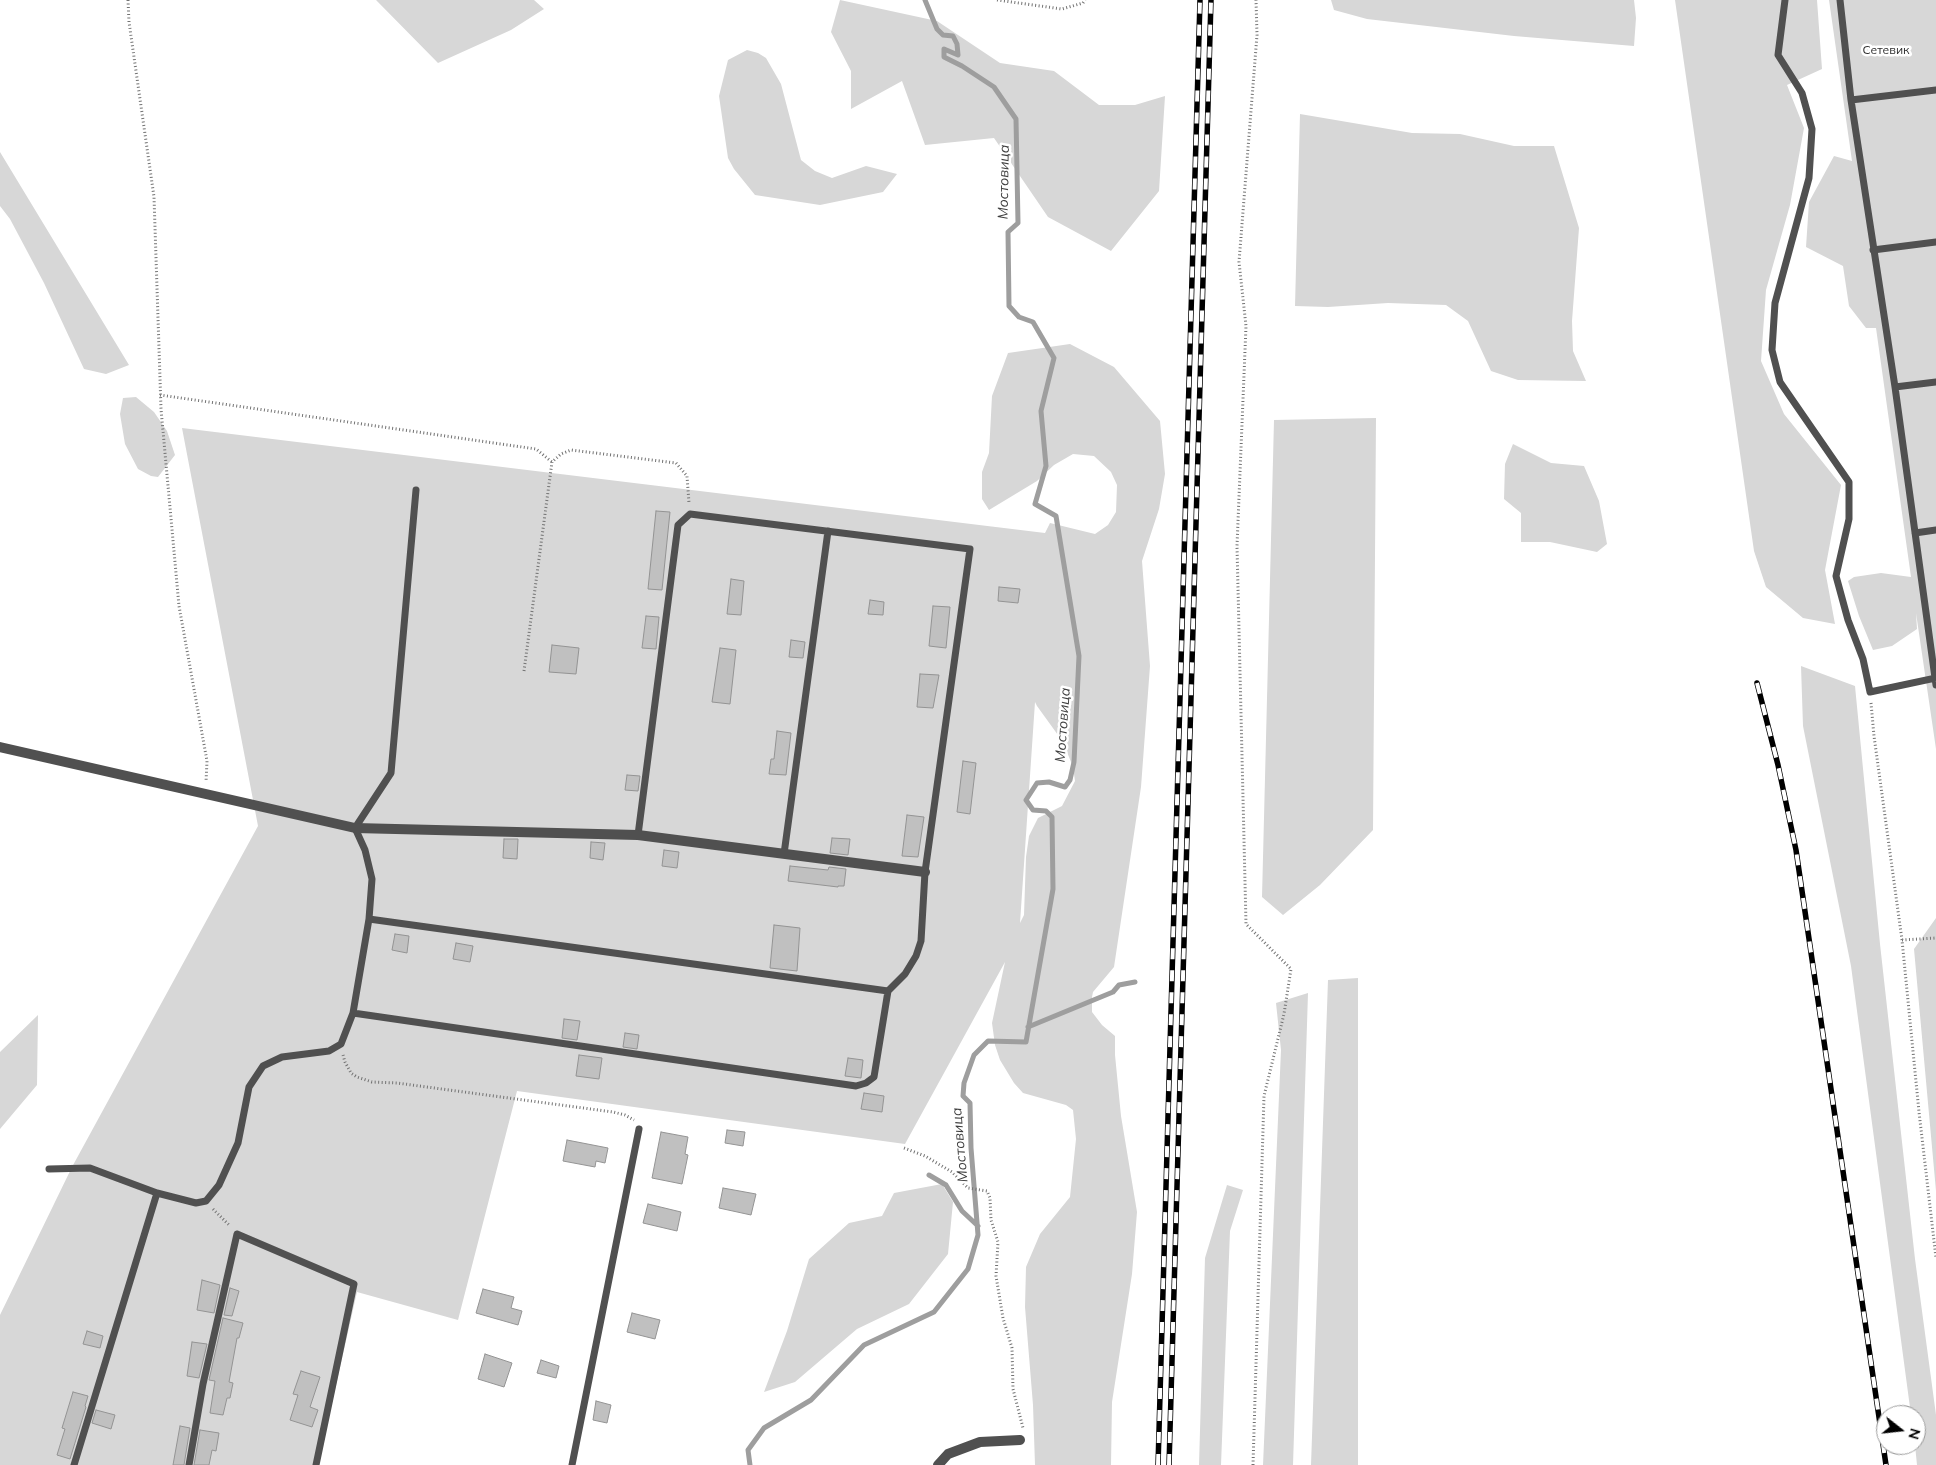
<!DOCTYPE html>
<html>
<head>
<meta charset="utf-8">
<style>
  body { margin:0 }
  #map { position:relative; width:1936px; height:1465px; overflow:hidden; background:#fff; font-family:Mulish,sans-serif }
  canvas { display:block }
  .north { position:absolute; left:1876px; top:1405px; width:50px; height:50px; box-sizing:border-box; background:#fff; border:1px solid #999; border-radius:50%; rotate:106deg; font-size:14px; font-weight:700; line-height:20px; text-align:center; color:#000 }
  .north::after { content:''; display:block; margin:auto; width:18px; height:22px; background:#000; clip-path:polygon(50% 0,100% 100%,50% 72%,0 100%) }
</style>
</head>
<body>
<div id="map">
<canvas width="1936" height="1465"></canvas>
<div class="north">N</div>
</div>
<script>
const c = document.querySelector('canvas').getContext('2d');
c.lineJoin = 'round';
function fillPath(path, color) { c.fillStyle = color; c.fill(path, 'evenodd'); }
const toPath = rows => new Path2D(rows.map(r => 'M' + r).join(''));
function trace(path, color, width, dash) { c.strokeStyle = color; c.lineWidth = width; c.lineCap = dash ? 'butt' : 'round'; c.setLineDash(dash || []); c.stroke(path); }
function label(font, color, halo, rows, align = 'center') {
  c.font = font + ' Mulish,sans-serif'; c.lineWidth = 5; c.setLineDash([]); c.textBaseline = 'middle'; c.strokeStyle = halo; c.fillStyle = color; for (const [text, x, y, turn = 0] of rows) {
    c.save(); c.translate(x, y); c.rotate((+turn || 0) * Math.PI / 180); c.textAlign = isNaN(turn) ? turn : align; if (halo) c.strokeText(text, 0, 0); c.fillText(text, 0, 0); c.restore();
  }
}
fillPath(toPath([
  [376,0,534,0,544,9,511,30,438,63],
  [840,0,937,21,1000,63,1054,71,1099,105,1135,105,1165,96,1159,191,1111,251,1048,217,994,138,925,145,902,81,851,109,851,71,831,32],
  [1331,0,1634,0,1636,18,1634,46,1514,36,1367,19,1334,10],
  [1675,0,1817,0,1822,69,1787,85,1804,128,1790,205,1766,290,1761,361,1784,414,1841,485,1825,570,1835,624,1803,618,1766,587,1754,551],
  [1829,0,1936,0,1936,749,1916,613,1917,629,1892,646,1873,650,1859,616,1848,581,1854,577,1881,573,1911,577,1876,328,1866,328,1849,306,1843,266,1806,247,1809,202,1834,156,1852,161],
  [747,50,758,53,766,58,781,84,801,160,815,171,832,178,866,166,897,174,883,192,820,205,755,195,734,169,728,158,719,96,728,60],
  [1300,114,1412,133,1460,134,1514,146,1554,146,1579,228,1572,321,1573,351,1586,381,1518,380,1491,371,1468,321,1446,305,1388,303,1328,307,1295,306],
  [0,152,129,365,106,374,84,369,44,283,10,219,0,206],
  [1070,344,1114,367,1160,421,1165,474,1159,509,1142,561,1150,666,1141,787,1114,967,1093,992,1092,997,1092,1012,1102,1025,1115,1036,1115,1055,1121,1116,1137,1212,1132,1274,1112,1402,1111,1465,1035,1465,1033,1405,1025,1307,1026,1267,1040,1234,1070,1197,1076,1139,1073,1110,1066,1105,1023,1093,1014,1083,1000,1060,995,1045,992,1023,1005,962,905,1144,517,1091,458,1320,357,1292,318,1465,0,1465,0,1315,72,1167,258,826,182,428,1045,533,1050,523,1095,534,1108,525,1116,512,1117,485,1111,472,1094,456,1073,454,1054,465,1037,481,989,510,982,499,982,472,989,453,992,396,1008,353],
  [1035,702,1037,706,1063,742,1073,767,1075,781,1062,806,1038,818,1029,836,1026,857,1024,915,1020,923],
  [136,397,154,412,167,431,175,455,158,477,151,476,138,469,125,444,120,414,123,398],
  [1376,418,1373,830,1320,885,1283,915,1262,897,1274,420],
  [1513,444,1551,463,1584,466,1599,501,1607,544,1597,552,1550,542,1521,542,1521,513,1504,499,1505,464],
  [1801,666,1855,686,1880,944,1915,1259,1936,1415,1936,1465,1917,1465,1915,1445,1916,1415,1911,1415,1851,966,1803,726],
  [1936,918,1936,1191,1914,949],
  [1358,978,1358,1465,1311,1465,1328,980],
  [1308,993,1293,1465,1263,1465,1281,1050,1276,1003],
  [38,1015,37,1085,0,1129,0,1052],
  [942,1184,953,1202,948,1254,909,1304,857,1329,795,1382,764,1392,787,1331,809,1259,849,1223,882,1216,894,1193],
  [1227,1185,1243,1190,1230,1231,1221,1465,1199,1465,1205,1258]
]), '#d7d7d7');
trace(toPath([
  [1028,1027,1113,992,1119,985,1135,982],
  [929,1175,946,1185,962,1211,978,1226],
  [750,1465,748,1450,764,1428,811,1400,864,1345,934,1312,968,1269,978,1235,971,1148,970,1103,963,1096,964,1083,974,1055,988,1041,1026,1042,1053,889,1052,817,1046,811,1033,810,1026,800,1037,783,1049,782,1065,787,1070,780,1074,762,1079,656,1056,516,1035,504,1046,466,1041,411,1054,358,1033,322,1019,317,1009,306,1008,232,1018,223,1016,119,994,87,962,66,944,57,944,49,958,55,957,44,953,36,943,35,937,29,925,0]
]), '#9e9e9e', 5);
const building = toPath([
  [656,511,670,512,662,590,648,589,656,511],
  [731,579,744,581,741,615,727,614,731,579],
  [999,587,1020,589,1018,603,998,601,999,587],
  [870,600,884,602,883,615,868,614,870,600],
  [933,606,950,607,946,648,929,646,933,606],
  [646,616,659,617,656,649,642,648,646,616],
  [791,640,805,642,803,658,789,657,791,640],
  [552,645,579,648,576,674,549,672,552,645],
  [720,648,736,650,730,704,712,702,720,648],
  [920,674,939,675,933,708,917,707,920,674],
  [777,731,791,733,786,775,769,774,771,759,774,759,777,731],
  [963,761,976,763,970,814,957,812,963,761],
  [627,775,640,776,638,791,625,790,627,775],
  [907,815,924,817,918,857,902,856,907,815],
  [832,838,850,839,848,855,830,853,832,838],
  [504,839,518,839,517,859,503,858,504,839],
  [591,842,605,843,603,860,590,858,591,842],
  [664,850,679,852,677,868,662,866,664,850],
  [790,866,828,870,829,867,846,869,844,886,838,886,838,887,788,881,790,866],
  [774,925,800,928,797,971,770,968,774,925],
  [395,934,409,936,407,953,392,950,395,934],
  [456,943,473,946,470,962,453,959,456,943],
  [564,1019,580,1021,577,1040,562,1038,564,1019],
  [625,1033,639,1035,637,1049,623,1047,625,1033],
  [579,1055,602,1058,599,1079,576,1076,579,1055],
  [848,1058,863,1060,861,1078,845,1076,848,1058],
  [864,1093,884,1096,882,1112,861,1109,864,1093],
  [727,1130,745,1132,743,1146,725,1143,727,1130],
  [661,1132,688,1137,685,1154,688,1155,682,1184,652,1178,661,1132],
  [567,1140,608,1148,605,1163,596,1161,595,1167,563,1161,567,1140],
  [723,1188,756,1194,751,1215,719,1208,723,1188],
  [648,1204,681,1212,677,1231,643,1223,648,1204],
  [202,1280,220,1285,214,1313,197,1310,202,1280],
  [230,1288,239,1291,232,1316,224,1315,230,1288],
  [483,1289,514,1297,511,1308,522,1311,518,1325,476,1313,483,1289],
  [632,1313,660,1320,655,1339,627,1332,632,1313],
  [223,1318,243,1323,239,1338,237,1338,229,1382,233,1383,230,1398,227,1398,223,1415,210,1413,215,1381,209,1380,223,1318],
  [87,1331,103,1336,100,1348,83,1344,87,1331],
  [192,1342,207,1344,199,1378,187,1376,192,1342],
  [485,1354,512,1363,504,1387,478,1379,485,1354],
  [541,1360,559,1366,556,1378,537,1373,541,1360],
  [301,1371,320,1377,310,1407,318,1410,312,1427,290,1420,298,1395,293,1394,301,1371],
  [73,1392,88,1396,85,1406,86,1407,70,1459,57,1455,65,1429,62,1428,73,1392],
  [596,1401,611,1405,607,1423,593,1420,596,1401],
  [96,1410,115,1415,111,1429,92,1423,96,1410],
  [180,1426,190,1428,184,1465,173,1465,180,1426],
  [200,1430,219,1433,216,1451,212,1450,209,1465,194,1465,200,1430]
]);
fillPath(building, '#c0c0c0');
trace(building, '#949494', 1);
trace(toPath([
  [128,0,129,22,154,197,161,409,179,606,207,761,206,782],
  [997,0,1062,9,1083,3,1085,0],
  [160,395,536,449,552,462],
  [524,671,552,462,561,454,571,450,676,463,687,476,689,503],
  [1871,703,1874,736,1902,940,1919,1112,1936,1258],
  [1902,940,1936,938],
  [343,1055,345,1062,351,1073,357,1077,372,1082,397,1083,613,1112,625,1115,634,1120],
  [904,1148,925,1156,952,1172,968,1188,987,1191,990,1198,991,1220,998,1242,996,1276,1003,1318,1012,1348,1013,1389,1023,1428],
  [213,1209,230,1226],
  [1253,1465,1264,1096,1284,1014,1291,969,1246,924,1237,546,1246,326,1239,262,1257,35,1256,0]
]), '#727272', 3, [1, 2.5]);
trace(toPath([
  [1785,0,1778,55,1802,93,1812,129,1809,178,1775,303,1772,350,1780,382,1849,482,1849,519,1836,576,1848,620,1863,659,1870,692,1936,678],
  [1840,0,1851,100,1895,387,1936,685],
  [1851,100,1936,90],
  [1873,250,1936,242],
  [1895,387,1936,382],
  [1915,533,1936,530],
  [784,854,828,531],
  [369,919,888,991],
  [353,1013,856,1086,866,1083,874,1077,888,991,905,974,916,956,921,941,925,872,970,549,690,514,678,525,638,835],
  [49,1169,90,1168,157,1193],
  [74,1465,157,1193,196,1203,206,1201,219,1185,238,1143,249,1087,263,1066,282,1057,329,1051,341,1044,353,1013,369,919,372,879,365,850,355,828,391,773,416,490],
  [189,1465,203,1384,237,1234,354,1284,316,1465],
  [572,1465,639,1129]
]), '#505050', 7);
trace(toPath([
  [0,747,355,828,638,835,925,872],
  [938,1465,948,1454,980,1442,1020,1440]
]), '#505050', 10);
const rail = toPath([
  [1757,683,1778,765,1796,850,1886,1465],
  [1158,1465,1200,0],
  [1169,1465,1211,0]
]);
trace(rail, '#000', 5.5);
trace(rail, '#fff', 4, [11]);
label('12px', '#2e2e2e', '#fff', [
  ["Сетевик",1886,50]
]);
label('italic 14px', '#3f3f3f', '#fff', [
  ["Мостовица",1004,182,-89],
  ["Мостовица",1063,725,-86],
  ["Мостовица",960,1145,-95]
]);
</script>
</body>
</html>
